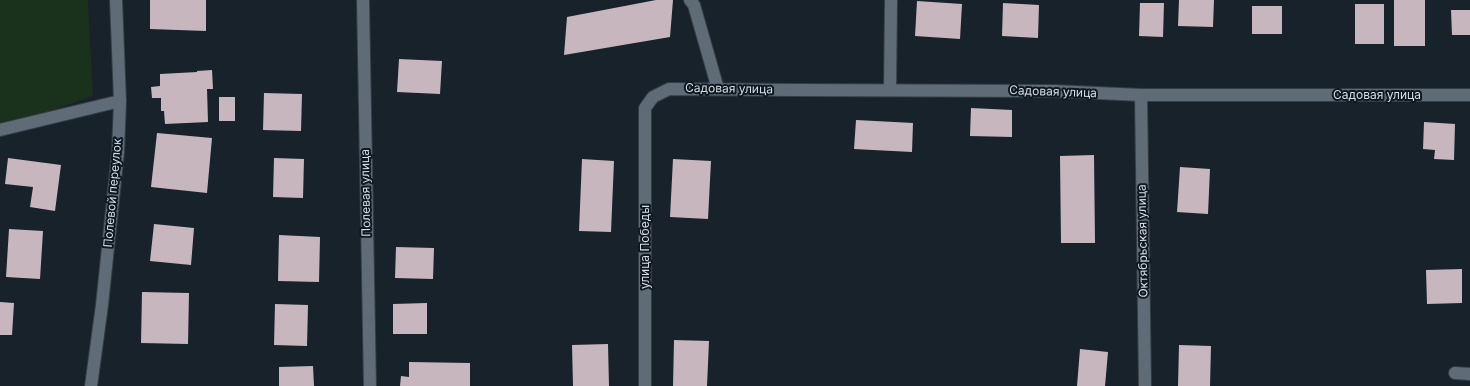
<!DOCTYPE html>
<html>
<head>
<meta charset="utf-8">
<style>
  body { margin:0 }
  canvas { display:block; background:#17222b }
</style>
</head>
<body>
<canvas width="1470" height="386"></canvas>
<script>
const c = document.querySelector('canvas').getContext('2d');
c.lineJoin = 'round';
function fillPath(path, color) { c.fillStyle = color; c.fill(path, 'evenodd'); }
const toPath = rows => new Path2D(rows.map(r => 'M' + r).join(''));
function trace(path, color, width, dash) { c.strokeStyle = color; c.lineWidth = width; c.lineCap = dash ? 'butt' : 'round'; c.setLineDash(dash || []); c.stroke(path); }
function label(font, color, halo, rows, align = 'center') {
  c.font = font + ' Inter,sans-serif'; c.lineWidth = 4; c.setLineDash([]); c.textBaseline = 'middle'; c.strokeStyle = halo; c.fillStyle = color; for (const [text, x, y, turn = 0] of rows) {
    c.save(); c.translate(x, y); c.rotate((+turn || 0) * Math.PI / 180); c.textAlign = isNaN(turn) ? turn : align; if (halo) c.strokeText(text, 0, 0); c.fillText(text, 0, 0); c.restore();
  }
}
fillPath(toPath([
  [0,0,88,0,93,96,0,128]
]), '#1a311c');
fillPath(toPath([
  [150,0,206,0,206,31,150,29],
  [656,0,673,0,670,37,564,55,567,17],
  [1179,0,1214,0,1213,27,1178,26],
  [1394,0,1425,0,1425,46,1394,46],
  [917,1,962,4,960,39,915,36],
  [1003,3,1039,5,1038,38,1002,36],
  [1140,3,1164,3,1163,37,1139,36],
  [1355,4,1384,4,1384,44,1355,44],
  [1252,6,1282,6,1282,34,1252,34],
  [1451,10,1470,10,1470,35,1452,35],
  [399,59,442,61,440,94,397,92],
  [212,70,213,89,207,89,208,122,165,124,164,111,161,111,161,98,152,98,151,87,160,86,160,74,197,72,197,71],
  [264,93,302,94,301,131,263,130],
  [219,97,235,97,235,121,219,121],
  [971,108,1012,110,1012,137,970,136],
  [856,120,913,123,912,152,854,149],
  [1424,122,1455,124,1454,160,1434,159,1435,150,1423,149],
  [157,133,212,138,207,193,151,187],
  [1094,155,1095,243,1061,243,1060,156],
  [8,158,61,165,55,211,30,207,33,187,5,184],
  [274,158,304,159,303,198,273,197],
  [582,159,614,161,611,232,579,231],
  [673,159,711,161,708,219,670,217],
  [1180,167,1210,169,1208,214,1177,212],
  [154,224,194,228,191,265,150,261],
  [9,229,43,231,40,279,6,277],
  [279,235,320,237,319,282,278,281],
  [396,247,434,248,433,279,395,278],
  [1462,269,1462,303,1427,304,1426,270],
  [142,292,189,293,188,344,141,343],
  [0,302,14,303,12,335,0,335],
  [427,303,427,334,393,334,393,304],
  [275,304,308,305,307,346,274,345],
  [674,340,709,341,707,386,673,386],
  [608,344,609,386,573,386,572,345],
  [1179,345,1211,346,1210,386,1178,386],
  [1080,349,1108,352,1105,386,1077,386],
  [409,362,470,363,470,386,400,386,401,376,409,377],
  [313,366,314,386,279,386,279,367]
]), '#c8b6be');
const minor = toPath([
  [363,0,370,386],
  [690,0,694,5,718,89],
  [890,90,891,0],
  [1141,95,1145,386],
  [0,130,120,101],
  [1455,373,1470,374],
  [91,386,102,305,118,152,120,101,116,0],
  [645,386,645,108,653,97,669,89,794,90,1053,91,1141,95,1470,95]
]);
trace(minor, '#363d45', 14);
trace(minor, '#5f6c77', 12);
label('12px', '#d6dde4', '#0e1821', [
  ["Садовая улица",729,89,1],
  ["Садовая улица",1053,92,2],
  ["Садовая улица",1377,95],
  ["Полевой переулок",113,193,-85],
  ["Полевая улица",366,193,-91],
  ["Октябрьская улица",1143,241,-91],
  ["улица Победы",645,247,-90]
]);
</script>
</body>
</html>
